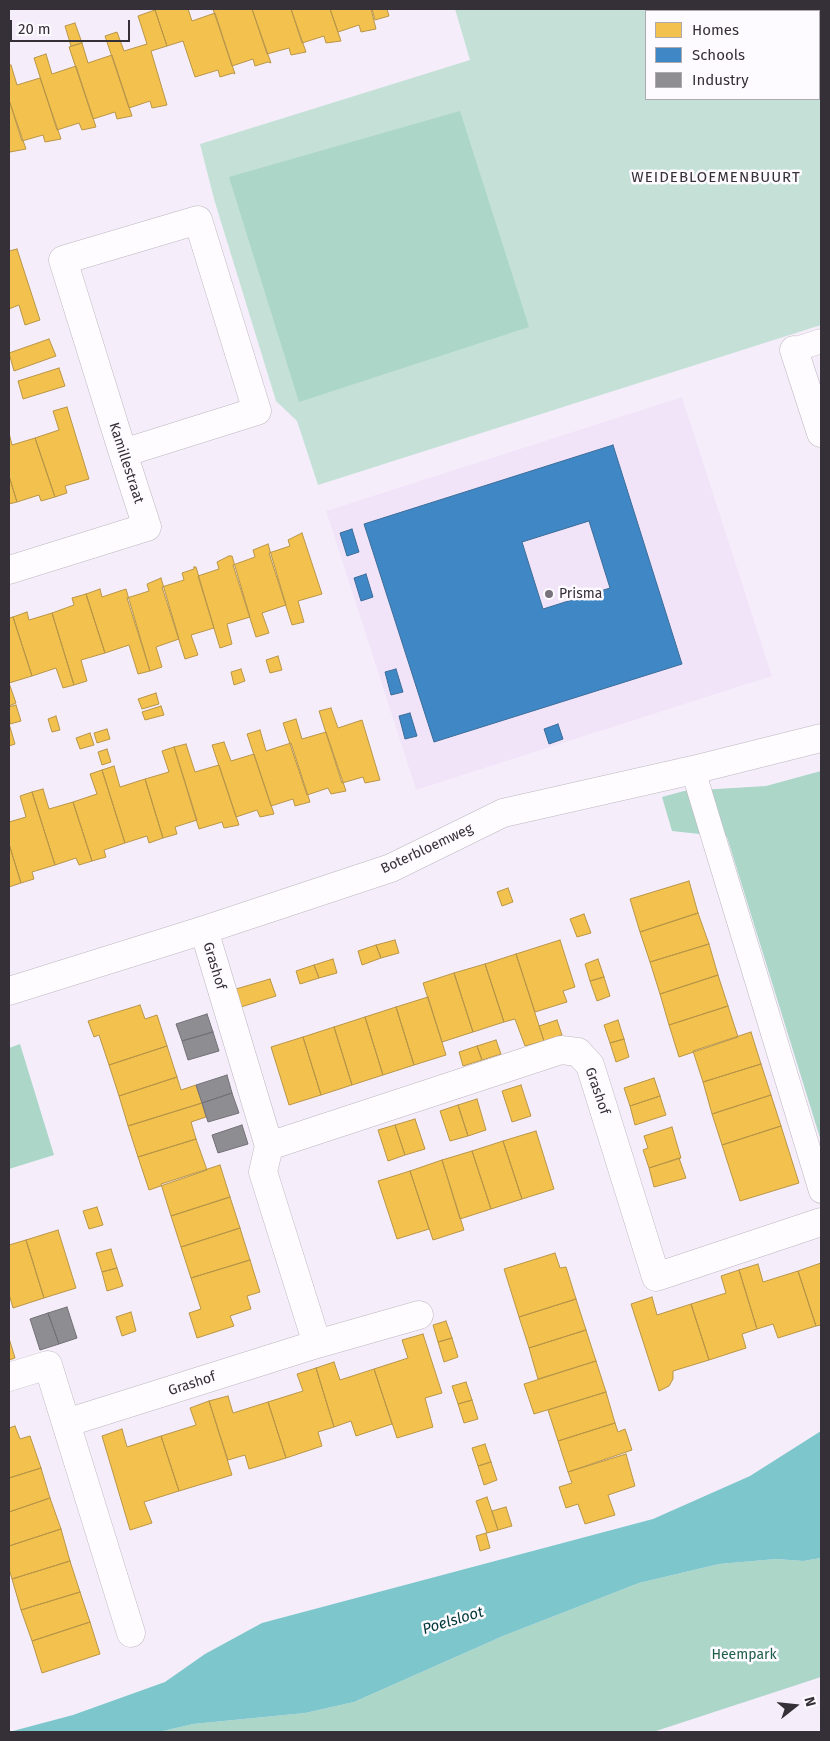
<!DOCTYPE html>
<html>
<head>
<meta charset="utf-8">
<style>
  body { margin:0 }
  #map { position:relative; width:830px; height:1741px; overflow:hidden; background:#f5eefa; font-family:"Fira Sans",sans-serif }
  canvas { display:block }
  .frame { position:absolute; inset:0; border:10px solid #352f38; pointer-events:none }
  .legend { position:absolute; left:645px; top:10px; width:175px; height:90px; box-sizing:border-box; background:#fdfbff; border:1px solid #ada9af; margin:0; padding:6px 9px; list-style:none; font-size:15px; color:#352f38 }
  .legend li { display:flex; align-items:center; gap:10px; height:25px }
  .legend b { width:25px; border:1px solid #ada9af }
  .north { position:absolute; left:770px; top:1681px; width:50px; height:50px; -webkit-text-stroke:4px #fdfbff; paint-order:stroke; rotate:74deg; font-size:14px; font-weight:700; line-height:20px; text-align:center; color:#352f38 }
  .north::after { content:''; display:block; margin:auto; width:18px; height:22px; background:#352f38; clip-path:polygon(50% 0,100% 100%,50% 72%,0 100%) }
  .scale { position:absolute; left:10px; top:20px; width:120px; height:22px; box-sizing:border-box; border:2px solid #352f38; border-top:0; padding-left:6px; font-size:15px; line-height:18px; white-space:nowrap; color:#352f38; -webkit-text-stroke:4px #fdfbff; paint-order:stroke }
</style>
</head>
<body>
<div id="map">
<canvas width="830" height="1741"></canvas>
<div class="frame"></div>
<ul class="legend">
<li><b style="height:14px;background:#f2c14e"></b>Homes</li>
<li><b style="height:14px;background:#3f88c5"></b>Schools</li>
<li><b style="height:14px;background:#8d8d92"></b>Industry</li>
</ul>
<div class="north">N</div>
<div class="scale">20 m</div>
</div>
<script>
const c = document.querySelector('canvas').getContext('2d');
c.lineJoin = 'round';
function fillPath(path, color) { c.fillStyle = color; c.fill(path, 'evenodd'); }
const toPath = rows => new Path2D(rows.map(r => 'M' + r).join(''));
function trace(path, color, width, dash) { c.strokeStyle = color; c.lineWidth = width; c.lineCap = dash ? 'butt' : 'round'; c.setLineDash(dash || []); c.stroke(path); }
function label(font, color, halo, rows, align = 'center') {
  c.font = font + ' "Fira Sans",sans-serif'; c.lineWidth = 5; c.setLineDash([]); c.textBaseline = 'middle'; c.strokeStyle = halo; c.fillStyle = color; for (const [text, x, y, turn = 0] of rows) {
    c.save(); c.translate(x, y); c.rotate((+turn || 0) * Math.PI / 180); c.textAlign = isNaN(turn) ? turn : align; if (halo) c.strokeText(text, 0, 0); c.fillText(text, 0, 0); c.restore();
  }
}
fillPath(toPath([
  [682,397,772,676,416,790,326,511]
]), '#f1e4f9');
fillPath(toPath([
  [455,9,787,9,788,11,646,11,646,99,819,99,819,34,821,34,821,325,318,485,297,421,276,401,214,199,200,144,470,60]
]), '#c5e1d7');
fillPath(toPath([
  [460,111,529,327,299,402,229,177],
  [821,771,821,1141,727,837,672,831,662,797,684,791,766,786],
  [20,1044,54,1155,9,1169,9,1048],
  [821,1558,821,1677,653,1732,159,1732,193,1724,305,1713,354,1702,503,1636,639,1583,719,1564,776,1559,803,1561]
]), '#abd6c8');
fillPath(toPath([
  [821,1431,821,1558,803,1561,776,1559,719,1564,639,1583,503,1636,354,1702,305,1713,193,1724,159,1732,9,1732,73,1715,165,1682,205,1654,262,1623,653,1519,750,1476]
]), '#7cc6cc');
const homes = toPath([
  [160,9,188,9,192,21,215,13,235,74,233,73,220,77,218,70,195,77,183,41,167,46,155,10,160,9],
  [213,9,252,9,271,63,268,62,255,66,253,59,232,66,213,9],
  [252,9,291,9,306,52,291,55,289,48,267,54,252,9],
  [291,9,330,9,341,41,326,43,324,36,302,43,291,9],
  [330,9,371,9,376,29,361,32,359,25,338,32,330,9],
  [372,9,387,9,389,16,375,20,372,9],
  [155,10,167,46,151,51,167,105,152,108,150,101,129,108,105,36,117,32,124,51,147,44,138,16,155,10],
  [75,23,82,43,71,46,65,26,75,23],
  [82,43,88,63,112,55,132,116,117,119,115,112,93,119,69,47,82,43],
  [46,54,52,74,76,66,96,127,82,130,79,123,57,130,34,58,46,54],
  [11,65,17,85,40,78,61,139,45,142,43,135,22,141,9,100,9,66,11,65],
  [9,100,26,149,10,152,9,148,9,100],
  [17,249,40,320,25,325,19,305,9,309,9,251,17,249],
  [49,339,56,356,14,371,9,353,49,339],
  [59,368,65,386,23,399,18,381,59,368],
  [67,407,89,479,65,486,67,493,55,497,35,438,59,430,53,411,67,407],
  [9,433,12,445,35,438,55,497,41,501,39,495,17,502,9,476,9,433],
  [9,476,17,502,9,504,9,476],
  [302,533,322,594,298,601,304,622,292,625,269,553,290,546,288,540,302,533],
  [268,544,286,605,262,613,269,633,256,637,233,565,255,557,253,550,268,544],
  [229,556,232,556,250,617,227,624,232,644,220,648,198,576,219,569,217,562,229,556],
  [194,567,196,567,214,628,191,635,198,655,185,659,162,587,184,580,182,573,194,569,194,567],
  [161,578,179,639,156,647,162,667,150,671,127,598,149,591,147,584,161,578],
  [100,589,102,597,126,589,150,671,138,674,129,645,105,653,86,594,100,589],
  [86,594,105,653,81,660,87,681,74,685,52,613,74,605,72,598,86,594],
  [27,612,29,620,52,613,74,685,63,688,56,668,32,676,13,617,27,612],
  [13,617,32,676,9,683,16,703,9,706,9,618,13,617],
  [278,656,282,670,270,673,266,660,278,656],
  [241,669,245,681,234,685,231,672,241,669],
  [156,693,159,704,142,709,138,699,156,693],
  [16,705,21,721,10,724,9,707,16,705],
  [161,706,164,715,145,720,142,712,161,706],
  [331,708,338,728,362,720,380,780,365,783,363,777,342,783,319,711,331,708],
  [56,716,60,730,52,732,48,719,56,716],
  [296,719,302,739,326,732,346,791,331,794,328,788,307,795,283,723,296,719],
  [10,727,15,744,9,746,9,728,10,727],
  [107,729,110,739,97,743,94,733,107,729],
  [260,730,266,751,291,743,310,802,295,806,293,799,271,806,247,734,260,730],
  [90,733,94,745,80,749,76,738,90,733],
  [224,742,231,761,254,754,274,814,260,817,257,810,236,817,212,745,224,742],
  [186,744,195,772,219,765,239,825,224,828,222,822,199,829,174,747,186,744],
  [174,747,197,820,175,827,177,834,163,838,145,779,169,772,162,751,174,747],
  [107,749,111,762,102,765,98,752,107,749],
  [114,766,120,787,145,779,163,838,149,843,147,836,125,843,102,770,114,766],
  [102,770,125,843,104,850,106,857,92,861,73,802,97,794,90,774,102,770],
  [43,789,49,809,73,802,92,861,79,865,76,858,55,865,32,792,43,789],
  [32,792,55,865,32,872,34,879,21,883,9,844,9,822,26,817,20,796,32,792],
  [9,844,21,883,9,887,9,844],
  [689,881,698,913,640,932,630,899,689,881],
  [508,888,513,902,502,906,497,892,508,888],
  [698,913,709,944,650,962,640,932,698,913],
  [584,914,591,933,577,937,570,919,584,914],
  [395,940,399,953,381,958,376,945,395,940],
  [560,940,575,987,563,991,567,1002,535,1012,516,954,560,940],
  [709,944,718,975,660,994,650,962,709,944],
  [376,945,381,958,362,965,358,951,376,945],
  [516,954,544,1041,525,1046,515,1019,504,1022,485,964,516,954],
  [333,959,337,973,319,978,314,965,333,959],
  [598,959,604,977,590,981,585,964,598,959],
  [485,964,504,1022,473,1032,454,973,485,964],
  [314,965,319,978,300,984,296,971,314,965],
  [454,973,473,1032,442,1042,423,983,454,973],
  [718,975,728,1006,669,1025,660,994,718,975],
  [604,977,610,996,597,1001,590,981,604,977],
  [270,979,276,996,241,1007,236,989,270,979],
  [428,997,446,1055,414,1065,396,1007,428,997],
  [140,1005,145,1019,157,1015,167,1046,109,1065,99,1035,94,1037,88,1021,140,1005],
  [728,1006,738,1037,679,1057,669,1025,728,1006],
  [396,1007,414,1065,383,1075,365,1017,396,1007],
  [365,1017,383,1075,352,1085,334,1027,365,1017],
  [557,1020,562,1035,544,1041,539,1026,557,1020],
  [618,1020,624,1039,610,1043,604,1025,618,1020],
  [334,1027,352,1085,321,1095,303,1037,334,1027],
  [751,1032,761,1064,703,1082,693,1051,751,1032],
  [303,1037,321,1095,289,1105,271,1047,303,1037],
  [624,1039,629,1057,616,1062,610,1043,624,1039],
  [496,1040,501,1054,482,1060,477,1046,496,1040],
  [167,1046,177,1077,119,1096,109,1065,167,1046],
  [477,1046,482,1060,463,1066,459,1052,477,1046],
  [761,1064,771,1095,712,1114,703,1082,761,1064],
  [177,1077,181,1090,196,1085,202,1103,128,1126,119,1096,177,1077],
  [654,1078,660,1096,630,1106,624,1088,654,1078],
  [521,1085,531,1116,512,1122,502,1091,521,1085],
  [771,1095,781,1126,722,1145,712,1114,771,1095],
  [660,1096,666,1115,635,1125,630,1106,660,1096],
  [477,1099,486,1130,468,1136,458,1105,477,1099],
  [202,1103,206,1117,191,1122,196,1139,138,1157,128,1126,202,1103],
  [458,1105,468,1136,450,1141,440,1111,458,1105],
  [415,1119,425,1149,405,1155,395,1125,415,1119],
  [395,1125,405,1155,388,1161,378,1130,395,1125],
  [781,1126,799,1183,740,1201,722,1145,781,1126],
  [672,1127,681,1158,649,1168,643,1150,648,1148,644,1136,672,1127],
  [536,1131,554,1189,522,1199,503,1141,536,1131],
  [196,1139,207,1170,149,1190,138,1157,196,1139],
  [503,1141,522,1199,491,1209,472,1151,503,1141],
  [472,1151,491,1209,460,1219,442,1160,472,1151],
  [679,1158,686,1178,654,1187,649,1168,679,1158],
  [442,1160,464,1230,433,1240,410,1171,442,1160],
  [220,1165,230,1197,171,1216,161,1184,220,1165],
  [410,1171,429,1229,397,1239,378,1181,410,1171],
  [230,1197,240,1228,181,1247,171,1216,230,1197],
  [97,1207,103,1225,89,1229,83,1211,97,1207],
  [240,1228,250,1260,191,1278,181,1247,240,1228],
  [58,1230,76,1288,44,1298,26,1240,58,1230],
  [26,1240,44,1298,13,1308,9,1294,9,1245,26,1240],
  [111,1249,117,1268,102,1272,96,1253,111,1249],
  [555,1253,560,1268,566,1267,576,1299,519,1317,504,1269,555,1253],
  [250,1260,260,1292,247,1296,251,1309,230,1316,234,1326,197,1338,189,1313,201,1309,191,1278,250,1260],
  [821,1263,821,1325,816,1326,798,1271,821,1263],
  [758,1264,763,1282,798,1271,816,1326,778,1338,773,1324,757,1329,739,1270,758,1264],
  [117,1268,123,1286,107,1291,102,1272,117,1268],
  [739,1270,757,1329,742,1334,746,1348,709,1360,691,1304,726,1293,721,1276,739,1270],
  [652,1297,657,1315,691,1304,709,1360,673,1371,673,1379,669,1386,659,1391,631,1304,652,1297],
  [576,1299,586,1330,529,1348,519,1317,576,1299],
  [131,1312,136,1331,122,1336,116,1317,131,1312],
  [446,1321,452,1338,438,1342,433,1325,446,1321],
  [586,1330,596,1361,538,1379,529,1348,586,1330],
  [423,1334,442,1393,425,1398,433,1427,397,1438,374,1369,408,1358,402,1340,423,1334],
  [9,1338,15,1358,9,1360,9,1338],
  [452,1338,458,1357,444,1362,438,1342,452,1338],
  [596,1361,606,1392,534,1414,524,1384,596,1361],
  [334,1362,340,1380,374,1369,392,1424,356,1436,351,1421,334,1427,316,1368,334,1362],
  [316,1368,334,1427,318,1432,322,1446,286,1458,268,1402,303,1391,297,1374,316,1368],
  [466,1382,472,1400,458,1404,452,1386,466,1382],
  [606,1392,615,1423,558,1441,548,1410,606,1392],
  [228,1396,233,1413,268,1402,286,1458,249,1469,245,1455,228,1460,209,1401,228,1396],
  [472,1400,478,1419,464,1423,458,1404,472,1400],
  [209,1401,232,1475,179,1491,161,1436,196,1425,190,1408,209,1401],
  [615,1423,618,1432,625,1429,632,1450,568,1472,558,1441,615,1423],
  [15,1426,20,1439,30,1436,41,1468,9,1478,9,1428,15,1426],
  [122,1429,127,1447,161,1436,179,1491,144,1502,152,1523,130,1530,102,1436,122,1429],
  [485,1444,491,1462,478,1466,472,1448,485,1444],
  [626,1454,635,1486,608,1495,615,1515,585,1524,578,1504,566,1508,559,1487,572,1483,568,1472,626,1454],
  [491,1462,497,1480,484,1485,478,1466,491,1462],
  [41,1468,50,1498,9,1512,9,1478,41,1468],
  [487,1497,498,1530,487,1533,476,1501,487,1497],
  [50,1498,61,1529,9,1546,9,1512,50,1498],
  [506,1507,512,1526,498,1530,492,1511,506,1507],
  [61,1529,70,1561,12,1579,9,1569,9,1546,61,1529],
  [486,1533,490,1548,480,1551,476,1536,486,1533],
  [70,1561,80,1592,21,1610,12,1579,70,1561],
  [80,1592,90,1622,32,1641,21,1610,80,1592],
  [90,1622,100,1654,42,1673,32,1641,90,1622]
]);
fillPath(homes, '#f2c14e');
trace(homes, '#b99547', 1);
const schools = toPath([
  [613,445,682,664,434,742,364,524,613,445],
  [589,521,610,588,543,609,522,542,589,521],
  [352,529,359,552,347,556,340,533,352,529],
  [366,574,373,597,361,601,354,578,366,574],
  [396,669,403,692,391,695,385,672,396,669],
  [410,713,417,736,405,739,399,716,410,713],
  [558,724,563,739,549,744,544,729,558,724]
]);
fillPath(schools, '#3f88c5');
trace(schools, '#3c6d9b', 1);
const industry = toPath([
  [207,1014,213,1032,182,1041,176,1024,207,1014],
  [213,1032,219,1051,188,1060,182,1041,213,1032],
  [227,1075,232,1093,202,1103,196,1085,227,1075],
  [232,1093,239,1113,208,1122,202,1103,232,1093],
  [242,1125,248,1144,218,1153,212,1135,242,1125],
  [67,1307,77,1338,59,1344,48,1313,67,1307],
  [48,1313,59,1344,40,1350,30,1319,48,1313]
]);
fillPath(industry, '#8d8d92');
trace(industry, '#737177', 1);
const pedestrian = toPath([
  [794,350,821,341],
  [693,770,821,1191]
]);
const minor = toPath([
  [794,350,821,433],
  [9,570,147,527,123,453,63,260,198,220,257,411,123,453],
  [204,930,269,1146,263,1172,317,1344],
  [9,991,204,930,391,868,503,813,693,770,821,738],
  [269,1146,561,1050,578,1052,590,1065,656,1277,821,1222],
  [9,1377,48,1365,131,1633],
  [66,1423,317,1344,419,1315]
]);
trace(pedestrian, '#bcb6c0', 25);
trace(minor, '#bcb6c0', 29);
trace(pedestrian, '#fefcfe', 24);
trace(minor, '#fefcfe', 28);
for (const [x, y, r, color] of [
  [549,594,5,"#78727c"]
]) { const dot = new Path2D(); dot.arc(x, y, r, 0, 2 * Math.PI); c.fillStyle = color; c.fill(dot); trace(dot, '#fdfbff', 2); }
label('14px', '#352f38', '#fdfbff', [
  ["Kamillestraat",126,463,72],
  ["Boterbloemweg",427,849,-25],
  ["Grashof",214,966,73],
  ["Grashof",597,1091,71],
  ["Grashof",192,1384,-18]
]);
label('14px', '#352f38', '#fdfbff', [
  ["Prisma",559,594]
], 'left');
label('14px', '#1e5e46', '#fdfbff', [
  ["Heempark",744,1655]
]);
c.letterSpacing = '1px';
label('15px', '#352f38', '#fdfbff', [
  ["WEIDEBLOEMENBUURT",716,178]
]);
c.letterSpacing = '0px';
label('italic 15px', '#013739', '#fdfbff', [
  ["Poelsloot",453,1621,-17]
]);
</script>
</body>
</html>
